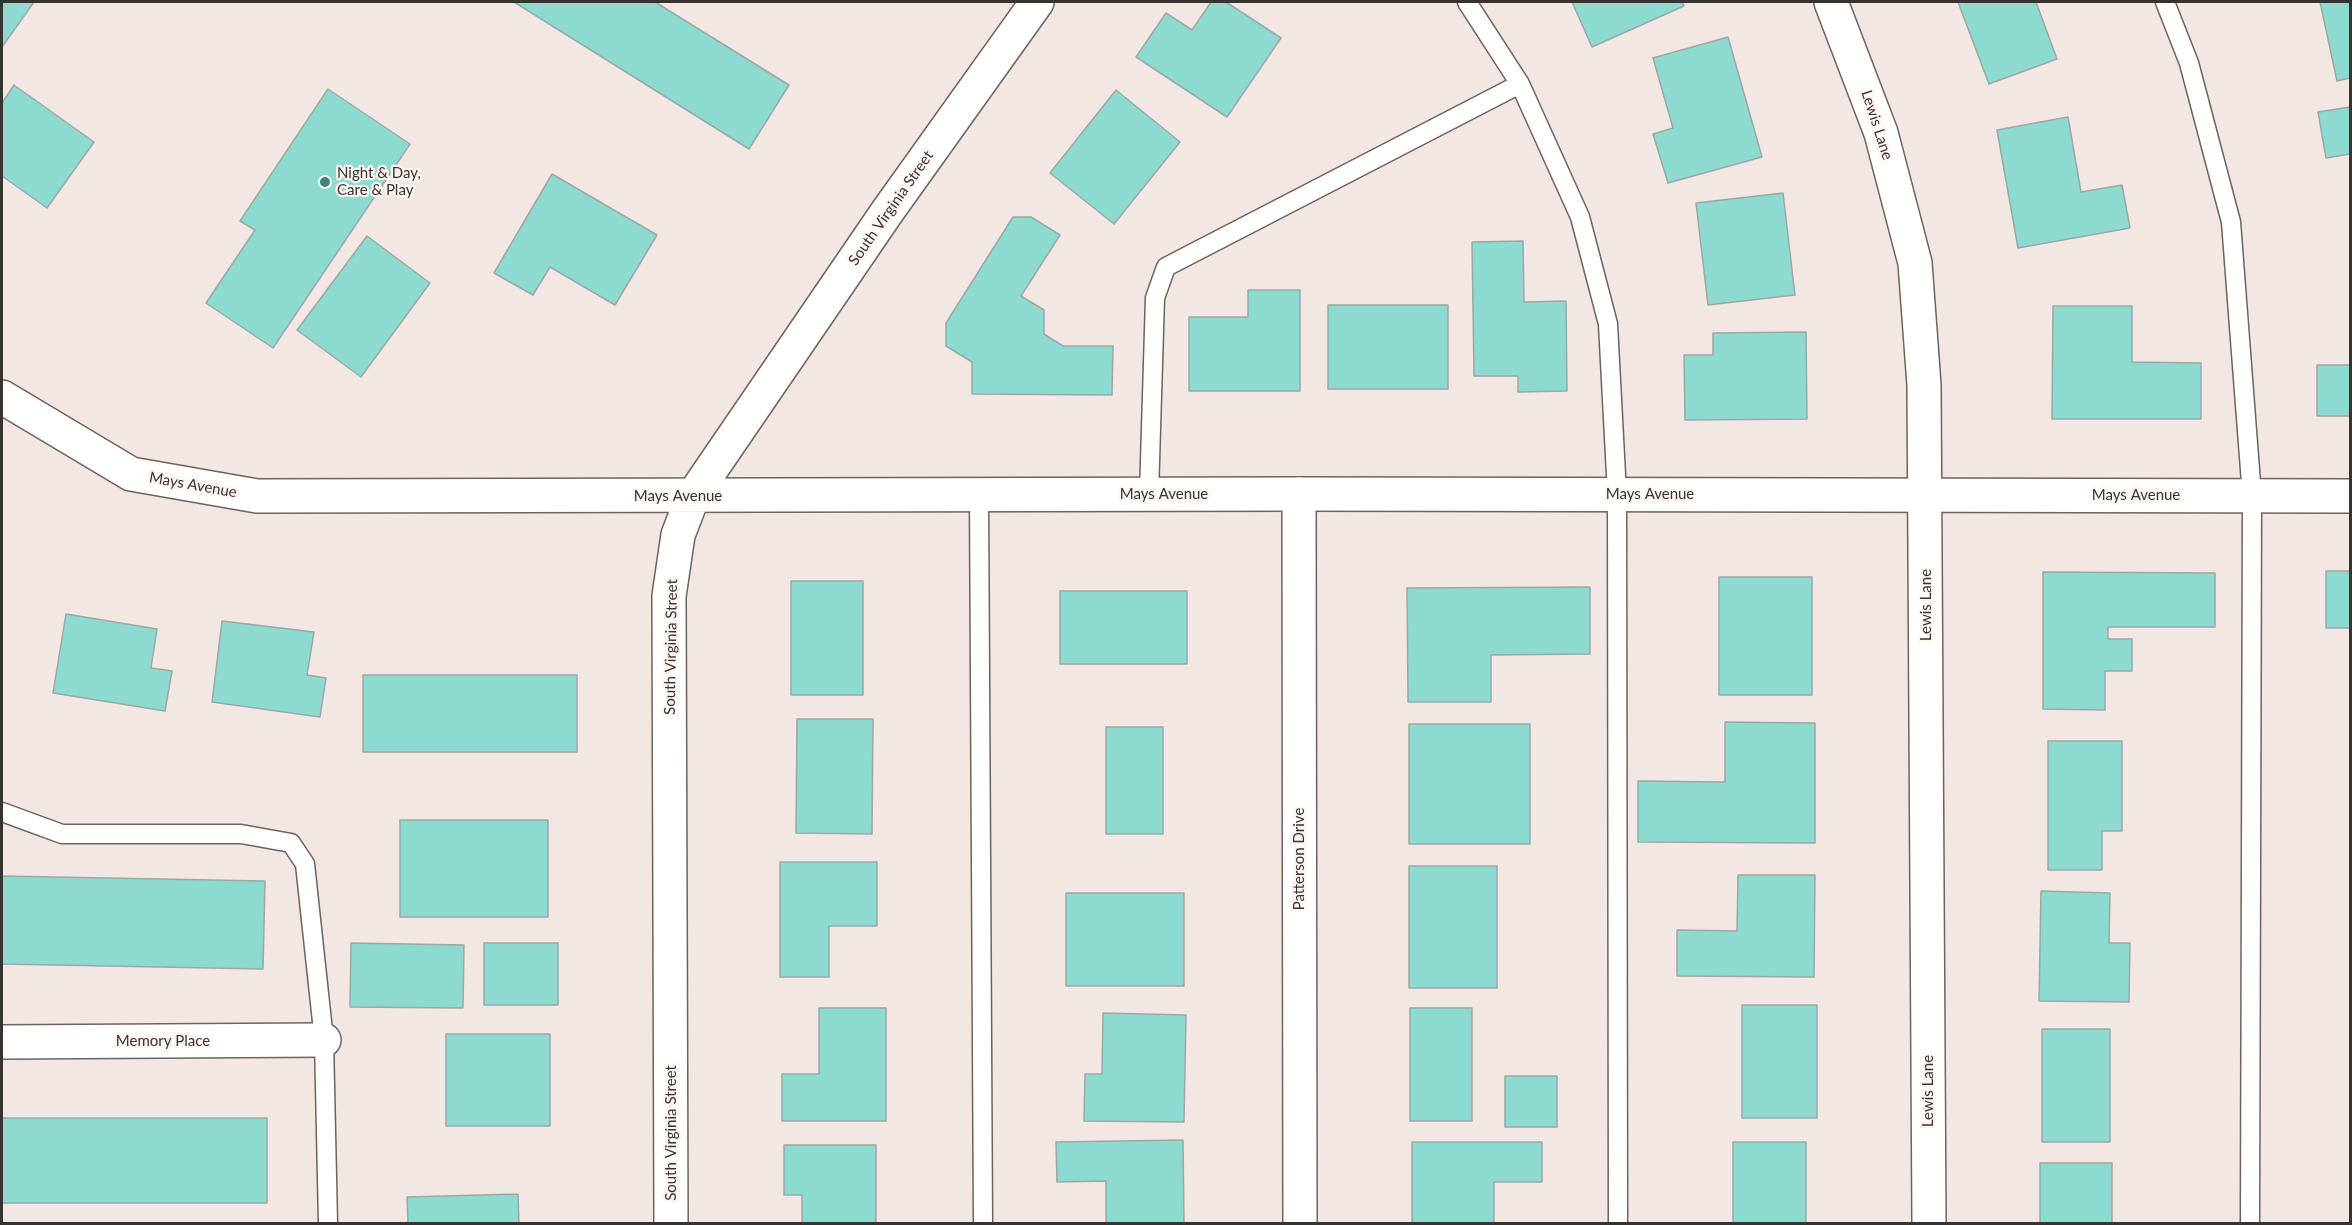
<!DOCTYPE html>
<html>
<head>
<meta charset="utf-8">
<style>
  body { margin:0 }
  #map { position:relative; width:2352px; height:1225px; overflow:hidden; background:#f2e7e2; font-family:Lato,sans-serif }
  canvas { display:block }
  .frame { position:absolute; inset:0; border:3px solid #373331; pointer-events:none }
</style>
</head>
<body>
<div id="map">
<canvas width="2352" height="1225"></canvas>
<div class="frame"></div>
</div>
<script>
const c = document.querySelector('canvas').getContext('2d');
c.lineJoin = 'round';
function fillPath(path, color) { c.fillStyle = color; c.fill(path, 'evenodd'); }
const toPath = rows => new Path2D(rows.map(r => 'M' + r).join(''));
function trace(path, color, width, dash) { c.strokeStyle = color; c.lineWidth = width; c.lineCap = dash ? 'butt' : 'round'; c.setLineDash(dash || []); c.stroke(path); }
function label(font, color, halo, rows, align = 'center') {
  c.font = font + ' Lato,sans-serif'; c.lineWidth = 4.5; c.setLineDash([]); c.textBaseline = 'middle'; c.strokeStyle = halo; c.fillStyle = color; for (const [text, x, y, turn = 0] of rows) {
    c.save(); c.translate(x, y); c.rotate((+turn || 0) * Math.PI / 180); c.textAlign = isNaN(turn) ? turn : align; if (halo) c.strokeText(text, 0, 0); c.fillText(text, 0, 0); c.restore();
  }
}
const building = toPath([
  [2,2,34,2,2,47,2,2],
  [514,2,655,2,789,85,749,149,514,2],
  [1211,2,1226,2,1281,38,1227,117,1136,57,1166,13,1192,30,1211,2],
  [1572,2,1682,2,1684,6,1592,47,1572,2],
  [1958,2,2036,2,2057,59,1989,84,1958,2],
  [2320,2,2350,2,2350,78,2337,81,2320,2],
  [1728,37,1762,157,1668,183,1653,134,1673,128,1653,58,1728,37],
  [14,85,94,142,47,208,2,176,2,103,14,85],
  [328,89,410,144,273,348,206,303,255,230,240,221,328,89],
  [1116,90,1180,142,1114,224,1050,173,1116,90],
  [2350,107,2350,154,2326,158,2318,112,2350,107],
  [2068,117,2081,192,2122,185,2130,228,2018,248,1997,130,2068,117],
  [552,174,657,235,615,305,550,267,533,295,494,273,552,174],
  [1783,193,1795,295,1708,305,1696,203,1783,193],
  [1013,217,1031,217,1060,235,1021,296,1044,310,1044,334,1063,346,1113,346,1112,395,972,394,972,362,946,346,946,323,1013,217],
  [367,236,430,283,361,377,297,330,367,236],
  [1523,241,1524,302,1566,301,1567,391,1518,392,1518,376,1474,376,1472,242,1523,241],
  [1248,290,1300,290,1300,391,1189,391,1189,317,1248,317,1248,290],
  [1328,305,1448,305,1448,389,1328,389,1328,305],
  [2053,306,2132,306,2132,362,2201,363,2201,419,2052,419,2053,306],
  [1806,332,1807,419,1685,420,1684,355,1713,355,1713,333,1806,332],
  [2317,365,2350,365,2350,416,2317,416,2317,365],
  [2326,571,2350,571,2350,628,2326,628,2326,571],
  [2043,572,2215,573,2215,627,2108,627,2108,639,2132,639,2132,671,2105,671,2105,710,2043,709,2043,572],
  [1719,577,1812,577,1812,695,1719,695,1719,577],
  [791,581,863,581,863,695,791,695,791,581],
  [1590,587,1590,654,1491,655,1491,702,1408,702,1407,588,1590,587],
  [1060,591,1187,591,1187,664,1060,664,1060,591],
  [66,614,157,629,151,668,172,671,165,711,53,693,66,614],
  [222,621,314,632,307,675,326,678,320,717,212,702,222,621],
  [363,675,577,675,577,752,363,752,363,675],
  [797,719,873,719,872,834,796,833,797,719],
  [1725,722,1815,723,1815,843,1638,842,1638,781,1725,782,1725,722],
  [1409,724,1530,724,1530,844,1409,844,1409,724],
  [1106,727,1163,727,1163,834,1106,834,1106,727],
  [2048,741,2122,741,2122,831,2102,831,2102,870,2048,870,2048,741],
  [400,820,548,820,548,917,400,917,400,820],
  [780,862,877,862,877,926,829,926,829,977,780,977,780,862],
  [1409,866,1497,866,1497,988,1409,988,1409,866],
  [1738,875,1815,875,1814,977,1677,976,1677,930,1737,931,1738,875],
  [2,876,265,881,263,969,2,964,2,876],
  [2041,891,2110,893,2109,943,2130,943,2129,1002,2039,1001,2041,891],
  [1066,893,1184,893,1184,986,1066,986,1066,893],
  [351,943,464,945,463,1008,350,1007,351,943],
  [484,943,558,943,558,1005,484,1005,484,943],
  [1742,1005,1817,1005,1817,1118,1742,1118,1742,1005],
  [819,1008,886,1008,886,1121,782,1121,782,1074,819,1074,819,1008],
  [1410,1008,1472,1008,1472,1121,1410,1121,1410,1008],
  [1103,1013,1186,1015,1184,1122,1084,1121,1085,1074,1102,1074,1103,1013],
  [2042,1029,2110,1029,2110,1142,2042,1142,2042,1029],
  [446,1034,550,1034,550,1126,446,1126,446,1034],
  [1505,1076,1557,1076,1557,1127,1505,1127,1505,1076],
  [2,1118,267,1118,267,1203,2,1203,2,1118],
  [1183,1140,1184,1224,1106,1224,1106,1181,1057,1182,1056,1142,1183,1140],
  [1412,1142,1542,1142,1542,1182,1494,1182,1494,1224,1412,1224,1412,1142],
  [1733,1142,1806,1142,1806,1224,1733,1224,1733,1142],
  [784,1145,876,1145,876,1224,802,1224,802,1195,784,1195,784,1145],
  [2040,1163,2112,1163,2112,1224,2040,1224,2040,1163],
  [518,1194,519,1224,408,1224,407,1197,518,1194]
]);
fillPath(building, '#8cdad0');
trace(building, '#9ca8a6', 1.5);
const service = toPath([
  [1467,2,1520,84,1580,217,1608,324,1617,494,1618,1224],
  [2165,2,2189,63,2231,222,2252,496,2250,1224],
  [1149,494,1155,298,1166,267,1520,84],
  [979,495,983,1224],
  [2,812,62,834,241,834,291,843,305,864,324,1040,328,1224]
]);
const minor = toPath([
  [1831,2,1881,133,1915,263,1924,385,1929,1224],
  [1299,494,1300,1224],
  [2,1042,324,1040]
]);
const tertiary = toPath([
  [2,397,131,474,257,496,1299,494,2350,496],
  [671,1224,669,596,678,535,693,496,887,212,1037,2]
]);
trace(service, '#6d635f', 21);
trace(minor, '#6d635f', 36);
trace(tertiary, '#6d635f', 36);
trace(service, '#fff', 18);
trace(minor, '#fff', 33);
trace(tertiary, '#fff', 33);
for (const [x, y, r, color] of [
  [325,182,6,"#3e857d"]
]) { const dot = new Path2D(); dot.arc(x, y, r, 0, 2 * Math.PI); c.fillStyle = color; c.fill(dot); trace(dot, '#fef5f1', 2); }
label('15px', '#373331', '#fef5f1', [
  ["Lewis Lane",1877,125,72],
  ["South Virginia Street",891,208,-55],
  ["Mays Avenue",193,485,10],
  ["Mays Avenue",1164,494],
  ["Mays Avenue",1650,494],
  ["Mays Avenue",2136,495],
  ["Mays Avenue",678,496],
  ["Lewis Lane",1926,605,-90],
  ["South Virginia Street",671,647,-89],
  ["Patterson Drive",1299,859,-90],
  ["Memory Place",163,1041],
  ["Lewis Lane",1928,1091,-90],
  ["South Virginia Street",671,1133,-90]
]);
label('15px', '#373331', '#fef5f1', [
  ["Night & Day,",337,173],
  ["Care & Play",337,190]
], 'left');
</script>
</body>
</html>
